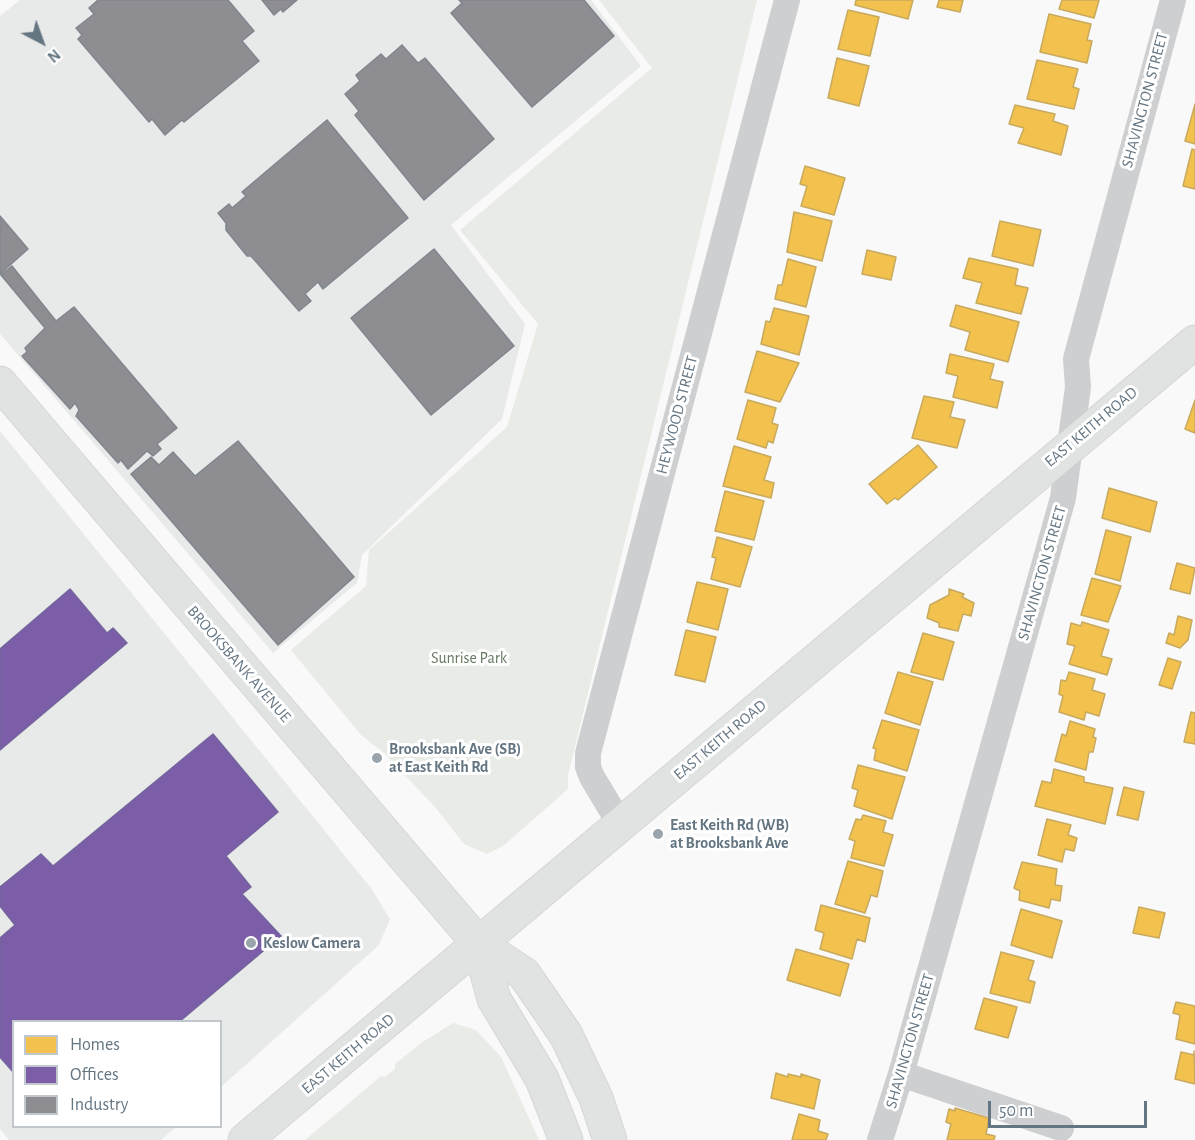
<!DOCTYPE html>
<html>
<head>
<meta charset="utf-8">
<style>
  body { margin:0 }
  #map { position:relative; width:1195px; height:1140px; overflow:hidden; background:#f9f9f9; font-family:"Alegreya Sans",sans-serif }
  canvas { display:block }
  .legend { position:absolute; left:12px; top:1020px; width:210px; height:108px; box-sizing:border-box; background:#fff; border:2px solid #c1c8cd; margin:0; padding:8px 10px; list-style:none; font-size:18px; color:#657683 }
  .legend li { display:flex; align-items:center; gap:12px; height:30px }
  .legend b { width:30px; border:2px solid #c1c8cd }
  .north { position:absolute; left:12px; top:12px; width:60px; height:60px; -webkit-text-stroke:4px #fff; paint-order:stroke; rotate:139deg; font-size:16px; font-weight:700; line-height:24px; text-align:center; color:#657683 }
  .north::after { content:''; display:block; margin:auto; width:21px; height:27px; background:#657683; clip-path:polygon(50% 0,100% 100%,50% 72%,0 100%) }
  .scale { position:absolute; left:988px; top:1101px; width:159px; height:27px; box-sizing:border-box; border:3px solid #657683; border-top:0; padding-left:8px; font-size:18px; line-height:21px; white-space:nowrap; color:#657683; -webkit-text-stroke:4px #fff; paint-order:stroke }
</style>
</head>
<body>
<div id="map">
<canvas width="1195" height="1140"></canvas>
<ul class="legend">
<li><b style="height:16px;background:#f2c14e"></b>Homes</li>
<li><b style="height:16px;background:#7b5ea7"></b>Offices</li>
<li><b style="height:16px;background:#8d8d92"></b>Industry</li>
</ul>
<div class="north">N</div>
<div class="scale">50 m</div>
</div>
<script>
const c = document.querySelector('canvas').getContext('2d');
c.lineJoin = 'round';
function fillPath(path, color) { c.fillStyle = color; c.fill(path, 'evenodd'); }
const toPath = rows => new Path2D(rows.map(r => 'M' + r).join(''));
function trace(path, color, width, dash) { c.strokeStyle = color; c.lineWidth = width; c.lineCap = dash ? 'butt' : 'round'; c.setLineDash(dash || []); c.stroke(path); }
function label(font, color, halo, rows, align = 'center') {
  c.font = font + ' "Alegreya Sans",sans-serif'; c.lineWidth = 6; c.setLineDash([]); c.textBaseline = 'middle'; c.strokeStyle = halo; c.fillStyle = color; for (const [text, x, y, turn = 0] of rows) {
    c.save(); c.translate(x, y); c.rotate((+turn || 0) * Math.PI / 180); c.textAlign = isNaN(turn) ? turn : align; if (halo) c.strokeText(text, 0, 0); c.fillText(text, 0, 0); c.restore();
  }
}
fillPath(toPath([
  [20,0,591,0,641,66,451,225,525,324,502,419,362,555,357,583,273,653,0,334,0,16],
  [0,431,371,888,390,919,379,945,221,1087,220,1022,14,1022,14,1126,176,1127,161,1140,9,1140,0,1129]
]), '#e8e9e9');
fillPath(toPath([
  [599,0,757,0,568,775,568,789,503,846,487,854,464,844,435,807,383,752,361,735,291,650,366,586,369,550,507,427,538,324,460,230,652,68],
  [453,1023,476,1030,501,1057,539,1140,305,1140,381,1076,385,1077,395,1069,395,1064,421,1043]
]), '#e8ebe6');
const homes = toPath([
  [856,0,913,0,908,19,855,5,856,0],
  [939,0,963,0,960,12,937,7,939,0],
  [1062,0,1099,0,1094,18,1059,9,1062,0],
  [848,10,879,17,870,56,838,49,848,10],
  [1049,14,1091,24,1087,40,1092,41,1087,63,1040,52,1049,14],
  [837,58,869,66,859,106,828,98,837,58],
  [1037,60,1078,69,1073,87,1079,89,1074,109,1027,99,1037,60],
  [1195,104,1195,144,1185,141,1195,104],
  [1015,105,1055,114,1053,121,1068,126,1061,155,1018,143,1024,128,1009,124,1015,105],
  [1192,149,1195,150,1195,189,1183,186,1192,149],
  [805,166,845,178,834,215,801,206,807,186,800,184,805,166],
  [794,212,832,221,822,261,787,252,794,212],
  [1000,221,1041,230,1033,266,992,256,1000,221],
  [867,250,896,257,891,280,862,274,867,250],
  [969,258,1018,269,1015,285,1028,288,1021,314,976,303,982,283,963,278,969,258],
  [788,259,816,267,806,307,775,299,778,285,782,285,788,259],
  [956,305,1019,322,1008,362,965,350,970,332,950,326,956,305],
  [774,308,809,316,799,355,761,344,766,321,770,322,774,308],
  [757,351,799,363,780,402,745,392,757,351],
  [950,354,994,364,990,379,1003,382,997,408,953,397,958,376,946,373,950,354],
  [924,396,954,402,950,417,965,420,957,448,912,438,924,396],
  [748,400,776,408,772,423,778,425,773,443,768,441,766,448,737,439,748,400],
  [1195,400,1195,433,1185,429,1195,400],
  [918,445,937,467,898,500,895,498,887,504,869,484,918,445],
  [734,446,771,457,764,480,774,483,771,498,723,486,734,446],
  [1109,488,1157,502,1150,532,1102,518,1109,488],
  [725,491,764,501,754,540,715,531,725,491],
  [1106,530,1131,537,1120,581,1095,574,1106,530],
  [717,537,752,547,740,587,711,579,716,558,712,557,717,537],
  [1177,563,1195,568,1190,594,1170,589,1177,563],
  [1092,578,1121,586,1108,622,1081,615,1092,578],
  [697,582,728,589,718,630,687,622,697,582],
  [949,589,964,594,962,597,974,603,971,616,963,614,958,631,939,627,939,623,927,618,930,605,949,595,949,589],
  [1178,616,1192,620,1188,640,1180,648,1166,643,1169,633,1174,635,1178,616],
  [1082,622,1109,630,1101,656,1112,659,1107,675,1069,664,1075,646,1067,644,1071,623,1081,626,1082,622],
  [686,630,716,637,705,682,675,675,686,630],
  [923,633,954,642,943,680,911,672,923,633],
  [1168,658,1181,662,1172,689,1159,685,1168,658],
  [898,672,933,682,920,725,885,713,898,672],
  [1069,672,1095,679,1092,690,1105,694,1099,716,1086,712,1084,720,1059,712,1063,696,1059,694,1061,680,1066,681,1069,672],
  [1191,712,1195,713,1195,744,1184,742,1191,712],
  [882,720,919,730,907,771,874,760,876,749,873,748,882,720],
  [1070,721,1095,729,1093,737,1096,738,1093,752,1089,752,1086,770,1055,761,1062,734,1066,736,1070,721],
  [858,765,905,777,892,819,854,806,858,790,852,788,858,765],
  [1054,769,1084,777,1084,782,1113,788,1105,824,1035,806,1042,781,1051,783,1054,769],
  [1124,787,1144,792,1138,820,1117,815,1124,787],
  [863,815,886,821,883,832,893,835,884,866,851,858,855,841,849,839,856,819,861,820,863,815],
  [1047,819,1071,825,1068,835,1077,838,1074,851,1065,849,1062,862,1038,855,1047,819],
  [848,861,883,871,877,897,871,895,865,913,835,904,848,861],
  [1022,862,1057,869,1055,885,1062,886,1060,901,1051,899,1049,908,1019,900,1020,891,1014,888,1022,862],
  [821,905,870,918,865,942,857,939,852,959,820,949,824,933,815,930,821,905],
  [1139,907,1165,913,1159,938,1133,933,1139,907],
  [1021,909,1062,921,1052,958,1011,945,1021,909],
  [796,949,849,964,840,996,787,980,796,949],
  [1001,952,1034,961,1028,980,1035,982,1030,1003,990,993,1001,952],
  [984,998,1017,1007,1008,1038,975,1029,984,998],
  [1176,1002,1195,1006,1195,1044,1176,1039,1180,1015,1173,1013,1176,1002],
  [1194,1051,1195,1084,1175,1079,1181,1052,1194,1055,1194,1051],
  [776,1073,788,1077,788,1074,801,1077,801,1074,820,1080,814,1109,771,1098,776,1073],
  [955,1108,989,1118,986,1134,995,1136,994,1140,947,1140,951,1124,946,1122,949,1109,955,1111,955,1108],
  [799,1114,820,1120,818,1131,828,1134,826,1140,792,1140,799,1114]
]);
fillPath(homes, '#f2c14e');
trace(homes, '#c8aa5e', 1.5);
const offices = toPath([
  [70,589,107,633,113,628,127,643,0,750,0,649,70,589],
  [213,734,278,812,226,856,251,887,242,894,281,936,179,1022,14,1022,14,1073,0,1057,0,938,15,925,0,906,0,887,41,854,53,866,213,734]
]);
fillPath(offices, '#7b5ea7');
trace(offices, '#74659c', 1.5);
const industry = toPath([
  [98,0,228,0,254,31,242,41,259,61,184,122,182,120,165,135,152,119,149,122,78,39,82,35,76,28,94,14,89,8,98,0],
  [262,0,297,0,283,12,281,9,274,15,262,0],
  [459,0,584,0,614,36,532,107,451,13,462,3,459,0],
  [402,45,418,63,425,58,494,139,424,200,355,115,359,111,345,94,360,81,356,75,381,54,386,59,402,45],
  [327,120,408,218,323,289,318,282,305,294,311,301,299,311,251,256,247,256,226,230,226,223,218,213,229,204,232,208,246,196,242,192,327,120],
  [0,216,28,249,0,274,0,216],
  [434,249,514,346,431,415,351,318,434,249],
  [12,266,56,321,74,307,177,428,157,444,161,449,153,456,147,451,128,469,121,460,118,463,76,416,79,410,75,403,70,409,22,356,27,352,25,348,45,328,1,275,12,266],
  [238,441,354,577,278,645,131,474,151,457,159,465,173,452,195,476,238,441]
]);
fillPath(industry, '#8d8d92');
trace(industry, '#81868e', 1.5);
const secondary = toPath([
  [0,383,479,944,524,974,566,1035,596,1098,610,1140],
  [479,944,494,999,542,1079,566,1140],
  [245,1140,1195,342]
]);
trace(secondary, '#d5d6d7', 35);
trace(toPath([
  [620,824,592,777,588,767,588,753,787,0],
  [901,1074,1061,1128],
  [880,1140,901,1074,1063,498,1078,387,1076,359,1173,0]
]), '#cecfd0', 26);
trace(secondary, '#e1e2e2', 33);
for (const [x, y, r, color] of [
  [377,758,6,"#99a4ac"],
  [658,834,6,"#99a4ac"],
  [251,943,6,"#99a4ac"]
]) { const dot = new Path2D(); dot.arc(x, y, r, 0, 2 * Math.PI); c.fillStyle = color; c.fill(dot); trace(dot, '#fff', 2); }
label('16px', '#657683', '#fff', [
  ["SHAVINGTON STREET",1145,100,-75],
  ["HEYWOOD STREET",677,415,-75],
  ["EAST KEITH ROAD",1091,427,-40],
  ["SHAVINGTON STREET",1042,573,-74],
  ["BROOKSBANK AVENUE",239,664,49],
  ["EAST KEITH ROAD",720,740,-40],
  ["SHAVINGTON STREET",910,1041,-74],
  ["EAST KEITH ROAD",348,1054,-40]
]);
label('16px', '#687a64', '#fff', [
  ["Sunrise Park",469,658]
]);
label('bold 16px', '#657683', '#fff', [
  ["Brooksbank Ave (SB)",389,749],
  ["at East Keith Rd",389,767],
  ["East Keith Rd (WB)",670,825],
  ["at Brooksbank Ave",670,843],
  ["Keslow Camera",263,943]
], 'left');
</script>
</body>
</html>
